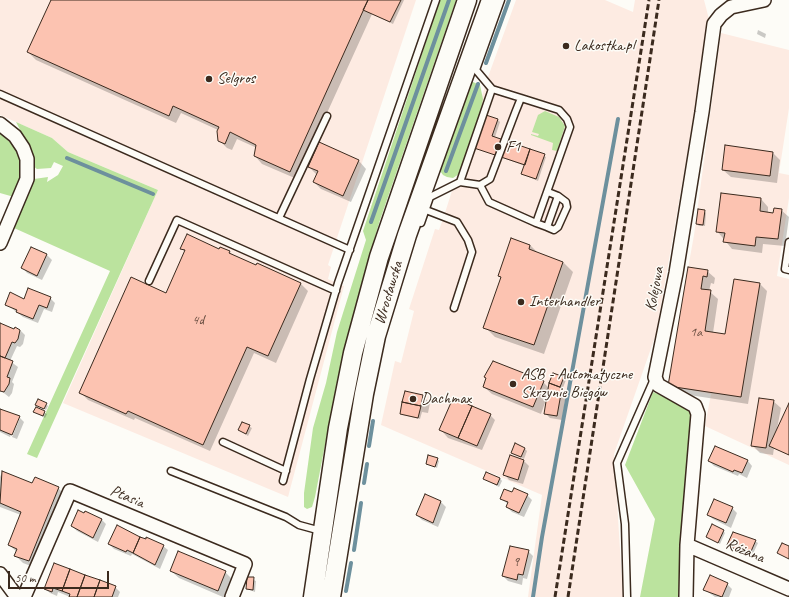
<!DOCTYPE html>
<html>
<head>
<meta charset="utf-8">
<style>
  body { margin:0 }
  #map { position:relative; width:789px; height:597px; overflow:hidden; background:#fdfcf7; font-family:Caveat,sans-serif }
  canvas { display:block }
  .scale { position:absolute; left:8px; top:571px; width:101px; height:18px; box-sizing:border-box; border:2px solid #3b2a1e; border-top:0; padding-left:5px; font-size:12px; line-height:14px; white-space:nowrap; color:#3b2a1e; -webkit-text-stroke:3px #fdfcf7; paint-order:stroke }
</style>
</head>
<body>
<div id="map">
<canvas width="789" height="597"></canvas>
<div class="scale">50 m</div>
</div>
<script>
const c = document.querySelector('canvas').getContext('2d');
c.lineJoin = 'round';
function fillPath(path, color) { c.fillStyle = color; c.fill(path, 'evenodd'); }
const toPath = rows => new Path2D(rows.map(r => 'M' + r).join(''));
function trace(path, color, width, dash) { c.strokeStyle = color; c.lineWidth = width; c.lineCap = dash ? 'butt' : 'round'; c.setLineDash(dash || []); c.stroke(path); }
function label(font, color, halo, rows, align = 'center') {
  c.font = font + ' Caveat,sans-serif'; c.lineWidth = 3; c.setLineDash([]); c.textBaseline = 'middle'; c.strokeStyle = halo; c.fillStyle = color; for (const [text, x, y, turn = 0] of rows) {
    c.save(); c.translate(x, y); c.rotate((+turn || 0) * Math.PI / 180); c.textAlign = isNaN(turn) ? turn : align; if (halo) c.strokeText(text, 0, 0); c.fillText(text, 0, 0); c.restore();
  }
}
fillPath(toPath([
  [0,0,416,0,328,265,331,267,328,279,344,286,288,497,63,403,158,190,68,152,52,138,0,115],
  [516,0,605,0,633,12,635,0,704,0,710,23,656,334,614,454,623,597,528,597,542,495,381,425,395,361,401,363,414,311,409,309,435,229,439,230,444,216,488,77],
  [721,33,789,50,789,108,779,173,789,175,789,198,777,276,789,279,789,465,705,426,711,394,667,386,694,235]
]), '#fdebe2');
fillPath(toPath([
  [440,0,456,0,380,220,364,274,338,377,315,497,312,507,307,509,304,507,304,493,313,428,326,383,337,332,366,240,363,231],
  [468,82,473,82,480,85,483,99,480,115,459,174,453,178,447,177,443,175,438,168],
  [545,111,559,117,565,126,557,151,552,150,553,143,531,135,531,134,538,136,539,134,532,132,538,115],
  [16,122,52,138,68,152,158,190,37,458,27,454,110,271,14,228,34,179,48,177,47,182,58,175,63,166,54,162,51,168,37,169,33,166,29,147],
  [0,133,12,144,19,157,21,172,14,197,0,193],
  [653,392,684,405,691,414,681,597,640,597,655,519,625,465]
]), '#bbe39e');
fillPath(toPath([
  [52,0,404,0,393,24,372,14,297,179,262,164,255,156,257,148,237,139,232,150,227,148,219,140,218,130,181,113,176,123,36,60,28,52],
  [758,30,766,34,765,38,757,34],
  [498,120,500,122,495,137,546,157,538,181,522,174,525,166,476,148],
  [320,144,359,161,366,169,351,202,321,189,314,182,317,175,309,167],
  [773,153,780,160,777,183,731,177,723,170],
  [722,194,761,199,768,207,768,213,774,214,781,210,789,217,785,246,763,244,762,253,732,249,717,231],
  [704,211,706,213,705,226,699,226,697,224],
  [530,245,538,253,563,262,573,272,544,354,495,337,485,327,502,279,499,276],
  [32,248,47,255,52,260,42,280,27,273,23,268],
  [181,248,220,250,221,248,230,252,234,257,257,267,258,264,301,284,308,291,276,363,254,353,210,451,135,418,134,420,88,400,80,392,166,294,185,252],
  [688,268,707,271,715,278,714,284,711,283,709,291,718,299,713,333,726,335,760,284,767,291,748,404,676,393,669,385],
  [50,298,55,303,52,312,44,309,38,323,23,317,6,304,25,300],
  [0,324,15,331,16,329,20,330,25,335,23,344,20,347,17,346,10,361,18,367,12,382,14,384,12,393,9,397,0,390],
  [553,374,566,380,562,390,566,394,562,420,550,418,545,413,546,400,541,414,492,394,484,387,543,382,549,388],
  [423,396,430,403,428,413,422,412,420,419,403,415,401,413],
  [773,401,781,408,777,429,789,405,789,455,774,448,773,455,760,453,752,445],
  [46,404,48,406,46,410,36,405],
  [36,408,47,414,45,418,35,412],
  [0,409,20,418,18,418,10,437,0,432],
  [490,415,495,420,482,450,448,438,441,430],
  [20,418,24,422,17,439,12,437],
  [242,423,252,428,248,436,239,430],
  [715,447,748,461,752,466,747,478,739,474,738,476,714,466,709,461],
  [525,449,527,451,524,459,512,453],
  [511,456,524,461,529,466,523,484,509,480,505,475],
  [437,459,439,461,437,468,427,463],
  [2,472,33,484,58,488,66,496,36,568,23,563,15,555,17,552,9,545,21,515,0,507,0,477],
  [500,478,502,481,499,487,484,479],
  [513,493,527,495,532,500,524,517,512,512,507,507,508,504,501,499],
  [425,495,441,502,446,507,438,527,422,520,417,515],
  [732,508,737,513,731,528,713,519,708,515],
  [84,514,101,519,106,524,98,542,77,531,72,526],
  [723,531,725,533,720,544,707,537],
  [146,541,163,546,168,550,160,569,132,554,131,556,114,549,109,544],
  [755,541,758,543,751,558,729,545],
  [528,551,533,556,527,579,523,578,522,585,508,581,503,576],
  [55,564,115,587,120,592,118,597,70,597,58,592,57,596,50,593,45,589],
  [171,571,225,572,233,580,226,597,223,597,179,578],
  [248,578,256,581,255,592,247,589],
  [727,584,732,589,729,597,715,597,705,590]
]), '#0003');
trace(toPath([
  [486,63,509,0],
  [67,158,153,194],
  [446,171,478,84],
  [371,222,449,0],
  [369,446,373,421],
  [364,483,367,464],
  [354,550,361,503],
  [346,591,351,563],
  [533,597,542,537,618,119]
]), '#6d909d', 4);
const building = toPath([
  [51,0,368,0,290,172,254,156,256,145,230,132,225,144,218,141,217,131,219,127,173,106,169,116,27,52,51,0],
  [368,0,401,0,390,22,363,10,368,0],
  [486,115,498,119,492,136,530,149,525,165,474,148,486,115],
  [319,142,359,160,343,196,313,182,318,171,308,167,319,142],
  [725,145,773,152,770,176,722,170,725,145],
  [530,149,545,154,536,179,521,174,530,149],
  [721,193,761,198,760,211,773,213,774,208,782,209,778,239,756,237,755,246,723,242,725,233,716,232,721,193],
  [698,209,705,210,703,225,696,224,698,209],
  [187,234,219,249,220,247,230,251,229,253,256,265,257,263,301,283,268,356,247,347,203,445,128,411,126,414,79,393,131,277,166,293,185,250,180,249,187,234],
  [511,238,530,245,529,249,563,262,534,345,483,328,501,277,498,276,511,238],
  [31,247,47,254,37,276,21,268,31,247],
  [688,267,708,270,707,277,703,276,701,289,711,290,705,331,725,334,734,279,760,283,741,397,668,386,688,267],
  [28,288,51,297,47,308,39,305,33,319,16,312,17,310,5,305,10,292,24,299,28,288],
  [0,323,14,329,15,327,20,330,18,339,15,343,12,342,5,358,0,356,0,323],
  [0,356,13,361,7,377,10,378,9,384,4,392,0,391,0,356],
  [493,361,544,381,533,407,483,387,486,378,484,377,493,361],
  [553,373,564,377,560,387,549,383,553,373],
  [549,383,562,388,557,416,544,414,549,383],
  [405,391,423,395,421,406,402,402,405,391],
  [453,398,472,406,458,438,439,430,453,398],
  [759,398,774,400,766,448,751,446,759,398],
  [38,399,47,403,44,409,35,405,38,399],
  [402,402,421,406,418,418,400,414,402,402],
  [789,403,789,455,769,446,789,403],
  [472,406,491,414,477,446,458,438,472,406],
  [36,407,45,411,43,416,33,412,36,407],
  [0,409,20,416,12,435,0,430,0,409],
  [242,422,250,425,246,434,238,430,242,422],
  [515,443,525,448,521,457,511,453,515,443],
  [715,446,748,460,742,473,734,470,733,472,708,461,715,446],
  [428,455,438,458,435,467,426,464,428,455],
  [510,455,524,460,518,480,503,475,510,455],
  [2,471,32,483,35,477,59,487,29,561,14,556,17,549,8,545,21,512,0,503,2,471],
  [486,472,500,478,497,485,483,479,486,472],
  [514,488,528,494,519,513,506,507,508,502,500,499,504,489,512,492,514,488],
  [425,494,441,501,433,523,416,515,425,494],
  [714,499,733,507,726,523,707,515,714,499],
  [78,510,84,513,85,511,102,519,93,538,71,526,78,510],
  [712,524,724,530,718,543,706,537,712,524],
  [117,525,140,537,133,553,127,550,126,552,108,544,117,525],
  [733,532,756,540,749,556,727,545,733,532],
  [140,537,146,539,146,537,164,545,155,565,133,553,140,537],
  [782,543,789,546,789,559,777,553,782,543],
  [510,546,529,550,523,575,518,574,517,580,502,576,510,546],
  [178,551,226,571,218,591,170,571,178,551],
  [54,563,70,569,62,591,53,588,52,592,44,589,54,563],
  [70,569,85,575,77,597,69,597,70,594,62,591,70,569],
  [85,575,100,580,94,597,77,597,85,575],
  [710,575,728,583,722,597,703,590,710,575],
  [247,577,254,577,253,590,246,589,247,577],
  [100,580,116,586,112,597,94,597,100,580]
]);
fillPath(building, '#fcc3b1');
trace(building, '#3b2a1e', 1);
const lane = toPath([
  [0,94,350,250],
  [460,182,480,185,490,179,515,113,521,98,492,89],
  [480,185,489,202,536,223,570,127,567,119,559,110,521,98],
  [426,210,457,222,468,240,472,252,454,308],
  [279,218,327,116],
  [421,223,430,197,460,182,492,89,476,70,501,0],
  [536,223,547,227,558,196,548,192],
  [547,227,554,230,558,227,567,207,566,202,558,196],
  [789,242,785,269,789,270],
  [149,281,177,220,336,291],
  [223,442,286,471],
  [171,471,286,517,299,525,321,531],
  [283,481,310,379,338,283,436,0],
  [627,597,625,524,617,463,654,379]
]);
const street = toPath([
  [0,124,15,136,23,148,27,159,27,179,0,243],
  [687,545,789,589],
  [0,574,17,597],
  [24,597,70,491,245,564,232,597],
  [686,597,687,545,698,414,695,406,658,385,655,377,676,273,702,112,714,24,721,15,731,7,764,0]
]);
const secondary = toPath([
  [313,597,338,428,353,353,379,257,467,0],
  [331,597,364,394,376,336,407,235,491,0]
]);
trace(lane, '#3b2a1e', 9);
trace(street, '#3b2a1e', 16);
trace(secondary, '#3b2a1e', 21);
trace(lane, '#fdfcf7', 6);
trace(street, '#fdfcf7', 13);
trace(secondary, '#fdfcf7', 18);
trace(toPath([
  [555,597,649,0],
  [568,597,659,0]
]), '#3b2a1e', 3, [6, 3]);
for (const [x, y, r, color] of [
  [566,46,4,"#3b2a1e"],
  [209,79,4,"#3b2a1e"],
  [498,147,4,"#3b2a1e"],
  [521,302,4,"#3b2a1e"],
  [513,384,4,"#3b2a1e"],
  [413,399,4,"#3b2a1e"]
]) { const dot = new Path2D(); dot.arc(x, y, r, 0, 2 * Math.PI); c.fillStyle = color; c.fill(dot); trace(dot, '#fdfcf7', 1.5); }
label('14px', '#6b5043', null, [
  ["4d",198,320],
  ["1a",696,332],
  ["9",516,562]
]);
label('16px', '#3b2a1e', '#fdfcf7', [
  ["Lakostka.pl",574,46],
  ["Selgros",217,79],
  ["F1",506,147],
  ["Interhandler",529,302],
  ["ASB - Automatyczne",521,375],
  ["Skrzynie Biegów",521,393],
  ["Dachmax",421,399]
], 'left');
label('16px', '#3b2a1e', '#fdfcf7', [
  ["Kolejowa",655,289,-79],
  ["Wrocławska",389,293,-73],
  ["Ptasia",127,497,23],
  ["Różana",745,551,23]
]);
</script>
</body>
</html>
